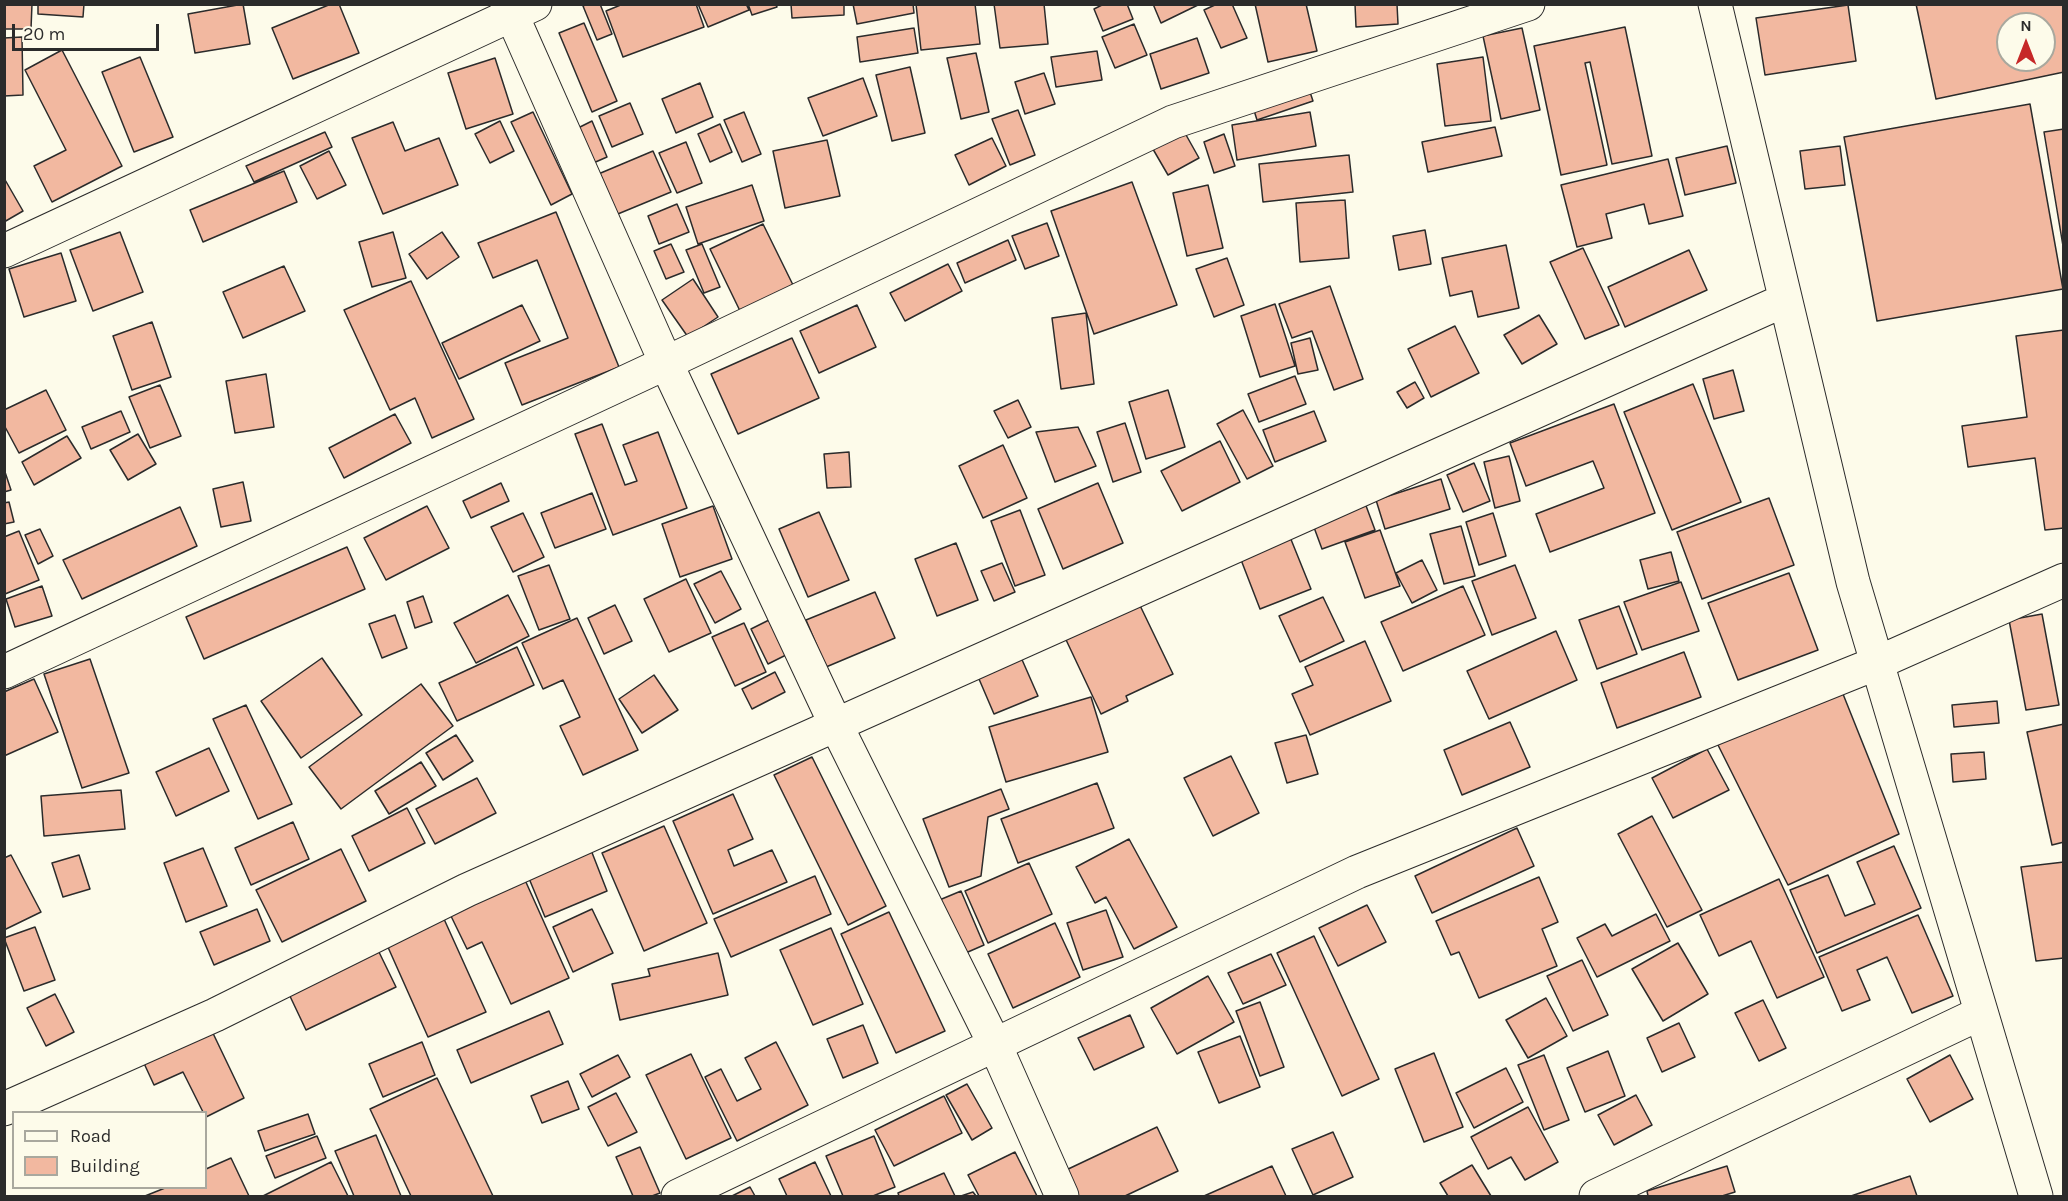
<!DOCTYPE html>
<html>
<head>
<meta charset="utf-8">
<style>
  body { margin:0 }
  #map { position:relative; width:2068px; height:1201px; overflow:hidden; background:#fdfbea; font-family:Karla,sans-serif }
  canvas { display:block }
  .frame { position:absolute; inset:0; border:6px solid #2b2b2b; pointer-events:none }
  .legend { position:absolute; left:12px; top:1111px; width:195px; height:78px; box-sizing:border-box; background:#fdfbea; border:2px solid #a9a89e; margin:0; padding:8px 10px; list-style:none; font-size:18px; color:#2b2b2b }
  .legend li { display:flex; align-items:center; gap:12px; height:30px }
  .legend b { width:30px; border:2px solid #a9a89e }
  .north { position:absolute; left:1996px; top:12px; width:60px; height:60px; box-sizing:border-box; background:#fdfbea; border:2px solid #a9a89e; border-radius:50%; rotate:0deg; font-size:16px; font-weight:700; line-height:24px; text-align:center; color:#2b2b2b }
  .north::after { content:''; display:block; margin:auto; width:21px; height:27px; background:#c62828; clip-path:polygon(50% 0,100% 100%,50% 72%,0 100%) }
  .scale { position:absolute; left:12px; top:24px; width:147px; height:27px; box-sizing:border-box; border:3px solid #2b2b2b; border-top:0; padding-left:8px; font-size:18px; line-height:21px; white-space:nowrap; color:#2b2b2b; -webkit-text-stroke:4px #fdfbea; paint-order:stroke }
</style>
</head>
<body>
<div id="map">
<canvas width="2068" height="1201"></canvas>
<div class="frame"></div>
<ul class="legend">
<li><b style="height:8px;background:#fdfbea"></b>Road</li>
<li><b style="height:16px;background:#f2b8a0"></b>Building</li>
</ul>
<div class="north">N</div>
<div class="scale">20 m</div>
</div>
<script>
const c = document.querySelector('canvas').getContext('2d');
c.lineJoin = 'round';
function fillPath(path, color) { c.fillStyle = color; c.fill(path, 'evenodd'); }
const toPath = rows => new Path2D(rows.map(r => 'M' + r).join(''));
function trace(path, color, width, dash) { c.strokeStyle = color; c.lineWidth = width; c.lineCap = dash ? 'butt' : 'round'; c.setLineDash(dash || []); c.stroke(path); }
const building = toPath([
  [4,4,32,4,31,29,4,29,4,4],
  [38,4,84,4,83,17,38,14,38,4],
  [243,4,250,44,195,53,188,14,243,4],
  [331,4,339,4,359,53,293,79,272,28,331,4],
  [587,4,600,4,612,34,597,40,583,6,587,4],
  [623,4,696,4,704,27,623,57,606,11,623,4],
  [698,4,746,4,749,10,708,27,698,4],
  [748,4,776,4,777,7,752,15,748,4],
  [791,4,844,4,844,15,792,18,791,4],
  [853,4,913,4,914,13,857,24,853,4],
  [916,4,975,4,980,44,921,50,916,4],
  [994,4,1044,4,1048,44,1000,48,994,4],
  [1104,4,1127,4,1133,19,1103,31,1094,9,1104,4],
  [1153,4,1200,4,1161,23,1153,4],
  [1217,4,1232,4,1247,38,1221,48,1204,10,1217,4],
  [1255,4,1306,4,1317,51,1268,62,1255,4],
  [1355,4,1397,4,1398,24,1356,27,1355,4],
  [1916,4,2064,4,2064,72,1936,99,1916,4],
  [2008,24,2044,24,2044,60,2008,60,2008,24],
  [1848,5,1856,61,1765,75,1756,18,1848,5],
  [584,23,617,101,592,112,559,33,584,23],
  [1134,24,1147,55,1115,68,1102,37,1134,24],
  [1625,27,1652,156,1612,164,1590,62,1585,63,1607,165,1561,175,1534,46,1625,27],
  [914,28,918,53,860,62,857,37,914,28],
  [1522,28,1540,110,1501,119,1483,36,1522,28],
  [22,37,23,95,4,96,4,38,22,37],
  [1197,38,1209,73,1161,89,1150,54,1197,38],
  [62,50,122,166,52,202,34,166,66,150,25,70,62,50],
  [1097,51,1102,80,1056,87,1051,57,1097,51],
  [976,53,989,112,961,119,947,58,976,53],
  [140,57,173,137,134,152,102,72,140,57],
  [1483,57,1491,121,1445,126,1437,64,1483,57],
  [495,58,513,114,466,129,448,73,495,58],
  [910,67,925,133,892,141,876,75,910,67],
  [1044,73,1055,104,1025,114,1015,82,1044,73],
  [863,78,877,116,823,136,808,98,863,78],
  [700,83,713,117,676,133,662,99,700,83],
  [1308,86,1313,101,1257,120,1252,104,1308,86],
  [630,103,643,134,612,147,599,116,630,103],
  [2030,104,2063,289,1877,321,1844,137,2030,104],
  [1018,110,1035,155,1010,165,992,119,1018,110],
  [533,112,572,194,551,205,511,122,533,112],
  [744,112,761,154,742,162,724,120,744,112],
  [1310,112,1316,146,1237,160,1232,125,1310,112],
  [500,121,514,151,490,163,475,134,500,121],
  [592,121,607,157,591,164,576,129,592,121],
  [393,122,405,151,439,138,458,185,383,214,352,138,393,122],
  [720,124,732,152,710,162,698,134,720,124],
  [1181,126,1199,158,1168,175,1150,144,1181,126],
  [1495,127,1502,156,1428,172,1422,142,1495,127],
  [2064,129,2064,252,2044,132,2064,129],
  [325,132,332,147,254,182,246,166,325,132],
  [1224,134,1235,166,1214,173,1204,142,1224,134],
  [992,138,1006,166,969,185,955,155,992,138],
  [827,140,840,196,785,208,773,151,827,140],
  [686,142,702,183,677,193,659,153,686,142],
  [1727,146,1736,183,1685,195,1676,158,1727,146],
  [1840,146,1845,185,1805,189,1800,151,1840,146],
  [329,151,346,185,317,199,300,166,329,151],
  [653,151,671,192,613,216,596,175,653,151],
  [1349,155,1353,192,1263,202,1259,164,1349,155],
  [1668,159,1683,216,1649,224,1644,204,1606,214,1612,238,1577,247,1561,185,1668,159],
  [284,171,297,202,203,242,190,210,284,171],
  [4,178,23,211,4,222,4,178],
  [1132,182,1177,305,1094,334,1051,211,1132,182],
  [752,185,764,221,698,244,686,207,752,185],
  [1208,185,1223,248,1187,256,1173,193,1208,185],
  [1345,200,1349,258,1300,262,1296,203,1345,200],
  [677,204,689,232,659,244,648,216,677,204],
  [556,212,619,367,522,405,505,363,568,338,537,260,493,278,478,243,556,212],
  [1047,223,1059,256,1025,269,1012,236,1047,223],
  [763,224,794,287,741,313,710,249,763,224],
  [1425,230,1431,264,1399,270,1393,236,1425,230],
  [120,232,143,292,93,311,70,250,120,232],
  [393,232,406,278,372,287,359,242,393,232],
  [442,232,459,257,427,279,409,254,442,232],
  [1008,240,1016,260,965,283,957,263,1008,240],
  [671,244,684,272,666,279,654,251,671,244],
  [702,244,720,287,704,293,686,250,702,244],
  [1506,245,1519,308,1478,317,1472,291,1450,296,1442,258,1506,245],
  [1583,248,1619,325,1585,339,1550,262,1583,248],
  [1689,250,1707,290,1625,327,1608,287,1689,250],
  [61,253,76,301,24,317,9,269,61,253],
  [1227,258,1244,305,1214,317,1196,269,1227,258],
  [948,264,962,291,905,321,890,293,948,264],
  [284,266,305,311,243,338,223,292,284,266],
  [693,279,718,317,688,337,662,300,693,279],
  [411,281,474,419,432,438,415,398,390,410,344,310,411,281],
  [1330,286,1363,379,1334,390,1312,331,1292,338,1279,304,1330,286],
  [1275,304,1295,366,1260,377,1241,316,1275,304],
  [522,305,540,341,459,379,442,343,522,305],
  [857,305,876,347,819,373,800,331,857,305],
  [1086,313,1094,384,1061,389,1052,318,1086,313],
  [1539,315,1557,344,1522,364,1504,335,1539,315],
  [152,322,171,377,132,390,113,336,152,322],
  [1455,326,1479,373,1431,397,1408,349,1455,326],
  [2064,330,2064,528,2045,530,2035,458,1968,467,1962,426,2027,417,2016,336,2064,330],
  [792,338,819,398,738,434,711,374,792,338],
  [1310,338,1318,370,1298,374,1291,343,1310,338],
  [1733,370,1744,411,1714,419,1703,379,1733,370],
  [266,374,274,427,235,433,226,381,266,374],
  [1295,376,1306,404,1259,422,1248,394,1295,376],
  [1415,382,1424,398,1407,408,1397,392,1415,382],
  [1693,384,1741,502,1672,530,1624,412,1693,384],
  [160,385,181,436,150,448,129,397,160,385],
  [46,390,66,430,19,453,4,425,4,410,46,390],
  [1168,390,1185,447,1146,459,1129,402,1168,390],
  [1018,400,1031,427,1008,438,994,411,1018,400],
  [1614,404,1655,513,1550,552,1536,514,1604,488,1593,461,1526,486,1510,443,1614,404],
  [1243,410,1273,466,1247,479,1217,424,1243,410],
  [121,411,130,432,91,449,82,427,121,411],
  [1314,411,1326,441,1275,462,1263,430,1314,411],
  [395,414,411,443,344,478,329,448,395,414],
  [1125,423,1141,472,1113,482,1097,432,1125,423],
  [602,424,625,485,637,481,623,445,658,432,687,508,613,535,575,434,602,424],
  [1078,427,1096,466,1055,482,1036,432,1078,427],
  [138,434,156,464,128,480,110,450,138,434],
  [67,436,81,458,34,485,22,462,67,436],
  [1220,441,1240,482,1182,511,1161,471,1220,441],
  [1003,445,1027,498,983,518,959,466,1003,445],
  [849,452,851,487,827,488,824,454,849,452],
  [1509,456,1520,501,1495,508,1484,462,1509,456],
  [1474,463,1490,501,1463,512,1447,475,1474,463],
  [4,469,11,490,4,492,4,469],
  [1441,479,1450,509,1385,529,1376,500,1441,479],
  [243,482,251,521,221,527,213,489,243,482],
  [501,483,509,501,471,518,463,501,501,483],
  [1098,483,1123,543,1063,569,1038,509,1098,483],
  [592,493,606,529,555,548,541,513,592,493],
  [1769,498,1794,565,1702,599,1677,532,1769,498],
  [9,502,14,522,4,524,4,503,9,502],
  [1365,503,1375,530,1322,549,1312,522,1365,503],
  [427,506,449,548,386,580,364,538,427,506],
  [713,506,732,559,680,577,662,524,713,506],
  [180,507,197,546,82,599,63,560,180,507],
  [1020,510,1045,575,1015,586,991,521,1020,510],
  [819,512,849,580,808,597,779,529,819,512],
  [523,513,544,557,513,572,491,527,523,513],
  [1493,513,1506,556,1479,565,1466,522,1493,513],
  [1461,526,1475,576,1444,584,1430,534,1461,526],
  [40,529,53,556,38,564,25,535,40,529],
  [1380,530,1400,586,1365,598,1345,542,1380,530],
  [19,531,39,580,5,594,4,537,19,531],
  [1288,532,1311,589,1260,609,1238,552,1288,532],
  [956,543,978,600,937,616,915,559,956,543],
  [347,547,365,589,204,659,186,617,347,547],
  [1671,552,1679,581,1648,589,1640,560,1671,552],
  [1422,560,1437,590,1412,603,1396,573,1422,560],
  [1002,563,1015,592,994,601,981,571,1002,563],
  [549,565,570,619,539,630,518,576,549,565],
  [1515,565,1536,618,1492,635,1472,581,1515,565],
  [721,571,741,609,715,623,694,584,721,571],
  [1789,573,1818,650,1738,680,1708,603,1789,573],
  [686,579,711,633,669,652,644,599,686,579],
  [1681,582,1699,631,1642,650,1624,602,1681,582],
  [42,586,52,616,15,627,6,599,42,586],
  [1463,586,1485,635,1403,671,1381,622,1463,586],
  [875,592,895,638,826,667,806,620,875,592],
  [1134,593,1173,674,1126,696,1128,701,1101,714,1060,627,1134,593],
  [508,595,529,636,476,663,454,623,508,595],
  [423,596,432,622,415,628,407,602,423,596],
  [1323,597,1344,641,1300,662,1279,616,1323,597],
  [615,605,632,641,604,654,588,618,615,605],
  [1619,606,1637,654,1597,669,1579,620,1619,606],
  [2042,614,2059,705,2026,710,2009,620,2042,614],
  [395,615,407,648,382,658,369,624,395,615],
  [577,618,638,750,583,775,560,726,580,717,563,680,543,689,522,643,577,618],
  [769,620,786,655,768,664,751,629,769,620],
  [744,623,766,672,735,686,712,637,744,623],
  [1556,631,1577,680,1489,719,1467,671,1556,631],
  [1365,641,1391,701,1310,735,1292,694,1313,685,1305,667,1365,641],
  [1016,646,1038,696,994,714,973,665,1016,646],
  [517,647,534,685,457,721,439,683,517,647],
  [1684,652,1701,697,1617,728,1601,683,1684,652],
  [322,658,362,715,301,758,261,701,322,658],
  [90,659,129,773,82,788,44,674,90,659],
  [775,672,785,692,752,709,742,689,775,672],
  [654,675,678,710,642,733,619,699,654,675],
  [34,679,58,732,4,756,4,692,34,679],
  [421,684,453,726,341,809,309,767,421,684],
  [1841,689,1899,834,1788,885,1717,743,1841,689],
  [1091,697,1108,752,1006,782,989,727,1091,697],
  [1997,701,1999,723,1954,727,1952,705,1997,701],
  [246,705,292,804,258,819,213,719,246,705],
  [1510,722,1530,767,1462,795,1444,750,1510,722],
  [2064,724,2064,842,2052,845,2027,732,2064,724],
  [456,735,473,761,443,780,426,753,456,735],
  [1306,735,1318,774,1287,783,1275,743,1306,735],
  [209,748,229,791,176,816,156,772,209,748],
  [1707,749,1729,790,1673,818,1652,778,1707,749],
  [1984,752,1986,779,1953,782,1951,754,1984,752],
  [1231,756,1259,813,1213,836,1184,778,1231,756],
  [812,757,886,906,848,925,774,775,812,757],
  [421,762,436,786,389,814,375,791,421,762],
  [477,778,496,813,435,844,416,809,477,778],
  [1097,783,1114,828,1018,863,1001,819,1097,783],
  [1001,789,1009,809,988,817,981,876,949,887,923,819,1001,789],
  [121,790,125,829,44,836,41,796,121,790],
  [733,794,753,839,728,850,734,866,772,850,787,882,713,914,673,821,733,794],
  [407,808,425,843,369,871,352,836,407,808],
  [1652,816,1702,910,1667,927,1618,834,1652,816],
  [293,822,309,859,251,885,235,848,293,822],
  [664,826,707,923,644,951,602,853,664,826],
  [1517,828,1534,866,1432,913,1415,876,1517,828],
  [1129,839,1177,927,1134,949,1106,897,1095,903,1076,867,1129,839],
  [1894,846,1921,908,1817,953,1790,890,1828,875,1845,916,1875,904,1857,862,1894,846],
  [203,848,227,906,186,922,164,863,203,848],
  [341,849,366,901,282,942,256,890,341,849],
  [591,850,607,891,545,917,528,876,591,850],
  [11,855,41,912,4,930,4,858,11,855],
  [79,855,90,889,63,897,52,863,79,855],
  [2064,862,2064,958,2036,961,2021,867,2064,862],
  [1029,863,1052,914,988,943,965,891,1029,863],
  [815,876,831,914,731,957,714,919,815,876],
  [1539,877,1558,922,1542,929,1557,966,1479,998,1459,952,1451,955,1436,921,1539,877],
  [1779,879,1824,977,1777,998,1751,941,1719,956,1700,915,1779,879],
  [525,880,569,978,511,1004,482,942,467,949,450,914,525,880],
  [961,891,984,945,961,955,937,901,961,891],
  [1367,905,1386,942,1338,966,1319,928,1367,905],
  [257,909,270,941,214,965,200,932,257,909],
  [592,909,613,953,573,972,553,927,592,909],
  [1106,910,1123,957,1083,970,1067,923,1106,910],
  [889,912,945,1031,896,1053,841,934,889,912],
  [1656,914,1670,941,1597,977,1577,938,1605,924,1612,936,1656,914],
  [1918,915,1953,996,1912,1013,1887,957,1857,970,1870,1000,1842,1011,1819,957,1918,915],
  [444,919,486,1012,428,1037,387,945,444,919],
  [1055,923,1080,977,1013,1008,988,954,1055,923],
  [35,927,55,980,24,991,4,938,35,927],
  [831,928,863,1004,813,1025,780,950,831,928],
  [1314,936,1379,1079,1342,1096,1277,953,1314,936],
  [1678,943,1708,994,1663,1021,1632,969,1678,943],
  [378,950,396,987,306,1030,288,992,378,950],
  [718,953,728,995,620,1020,612,984,650,976,648,969,718,953],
  [1271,954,1286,985,1243,1004,1228,973,1271,954],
  [1582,960,1608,1015,1573,1031,1547,976,1582,960],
  [1208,976,1234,1022,1177,1054,1151,1008,1208,976],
  [55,994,74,1032,46,1046,27,1008,55,994],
  [1546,998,1567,1036,1528,1058,1506,1020,1546,998],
  [1763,1000,1786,1048,1759,1061,1735,1013,1763,1000],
  [1260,1002,1284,1067,1260,1076,1236,1011,1260,1002],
  [549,1011,563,1044,471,1083,457,1050,549,1011],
  [1130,1015,1144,1047,1094,1070,1078,1038,1130,1015],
  [1679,1023,1695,1057,1662,1072,1647,1038,1679,1023],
  [863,1025,878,1063,843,1078,827,1039,863,1025],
  [210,1027,244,1098,206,1117,206,1112,203,1112,183,1072,154,1085,142,1059,210,1027],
  [1240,1036,1260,1087,1219,1103,1198,1052,1240,1036],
  [422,1042,435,1075,383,1097,369,1064,422,1042],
  [776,1042,808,1105,737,1141,705,1077,721,1069,737,1101,761,1089,745,1058,776,1042],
  [1608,1051,1625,1096,1585,1112,1567,1068,1608,1051],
  [1434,1053,1463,1127,1424,1142,1395,1069,1434,1053],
  [691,1054,731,1138,686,1159,646,1075,691,1054],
  [618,1055,630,1077,592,1097,580,1074,618,1055],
  [1544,1055,1569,1120,1544,1130,1518,1065,1544,1055],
  [1950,1055,1973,1099,1930,1122,1907,1079,1950,1055],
  [1506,1068,1523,1102,1474,1128,1456,1093,1506,1068],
  [437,1078,493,1196,411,1196,370,1109,437,1078],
  [568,1081,579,1109,542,1123,531,1096,568,1081],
  [967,1084,992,1128,972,1140,946,1095,967,1084],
  [616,1093,637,1132,608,1146,588,1107,616,1093],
  [1636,1095,1652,1125,1614,1145,1598,1115,1636,1095],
  [944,1096,962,1133,894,1166,875,1130,944,1096],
  [1528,1107,1558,1162,1525,1180,1511,1157,1488,1169,1471,1137,1528,1107],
  [308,1114,315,1134,265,1151,258,1131,308,1114],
  [1157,1127,1178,1171,1125,1196,1077,1196,1064,1171,1157,1127],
  [1333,1132,1353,1177,1313,1195,1292,1149,1333,1132],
  [376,1135,401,1196,354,1196,335,1151,376,1135],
  [317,1136,326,1158,275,1178,266,1156,317,1136],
  [874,1136,895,1187,873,1196,843,1196,826,1156,874,1136],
  [640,1147,660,1193,652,1196,633,1196,616,1157,640,1147],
  [1015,1152,1037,1196,979,1196,968,1175,1015,1152],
  [231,1158,249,1196,145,1196,165,1188,206,1188,206,1169,231,1158],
  [331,1162,348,1196,263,1196,331,1162],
  [815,1162,831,1196,787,1196,779,1179,815,1162],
  [1472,1165,1491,1196,1448,1196,1440,1183,1472,1165],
  [1272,1166,1286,1196,1204,1196,1272,1166],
  [1727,1166,1735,1192,1722,1196,1648,1196,1647,1191,1727,1166],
  [944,1173,955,1196,899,1196,898,1193,944,1173],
  [1910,1176,1917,1196,1851,1196,1910,1176],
  [750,1187,755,1196,732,1196,750,1187],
  [973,1192,976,1196,961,1196,973,1192]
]);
fillPath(building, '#f2b8a0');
trace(building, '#2b2b2b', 1.5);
const minor = toPath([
  [507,4,666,363,836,725,996,1047,1062,1196],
  [1715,4,1853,582,2036,1196],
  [4,251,535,4],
  [4,672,666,363,1173,122,1528,4],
  [4,1109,215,1015,467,890,1785,300],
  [678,1196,1357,872,1877,663,2064,580],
  [1596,1196,1981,1013]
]);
trace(minor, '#2b2b2b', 35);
trace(minor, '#fdfbea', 33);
</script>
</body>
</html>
